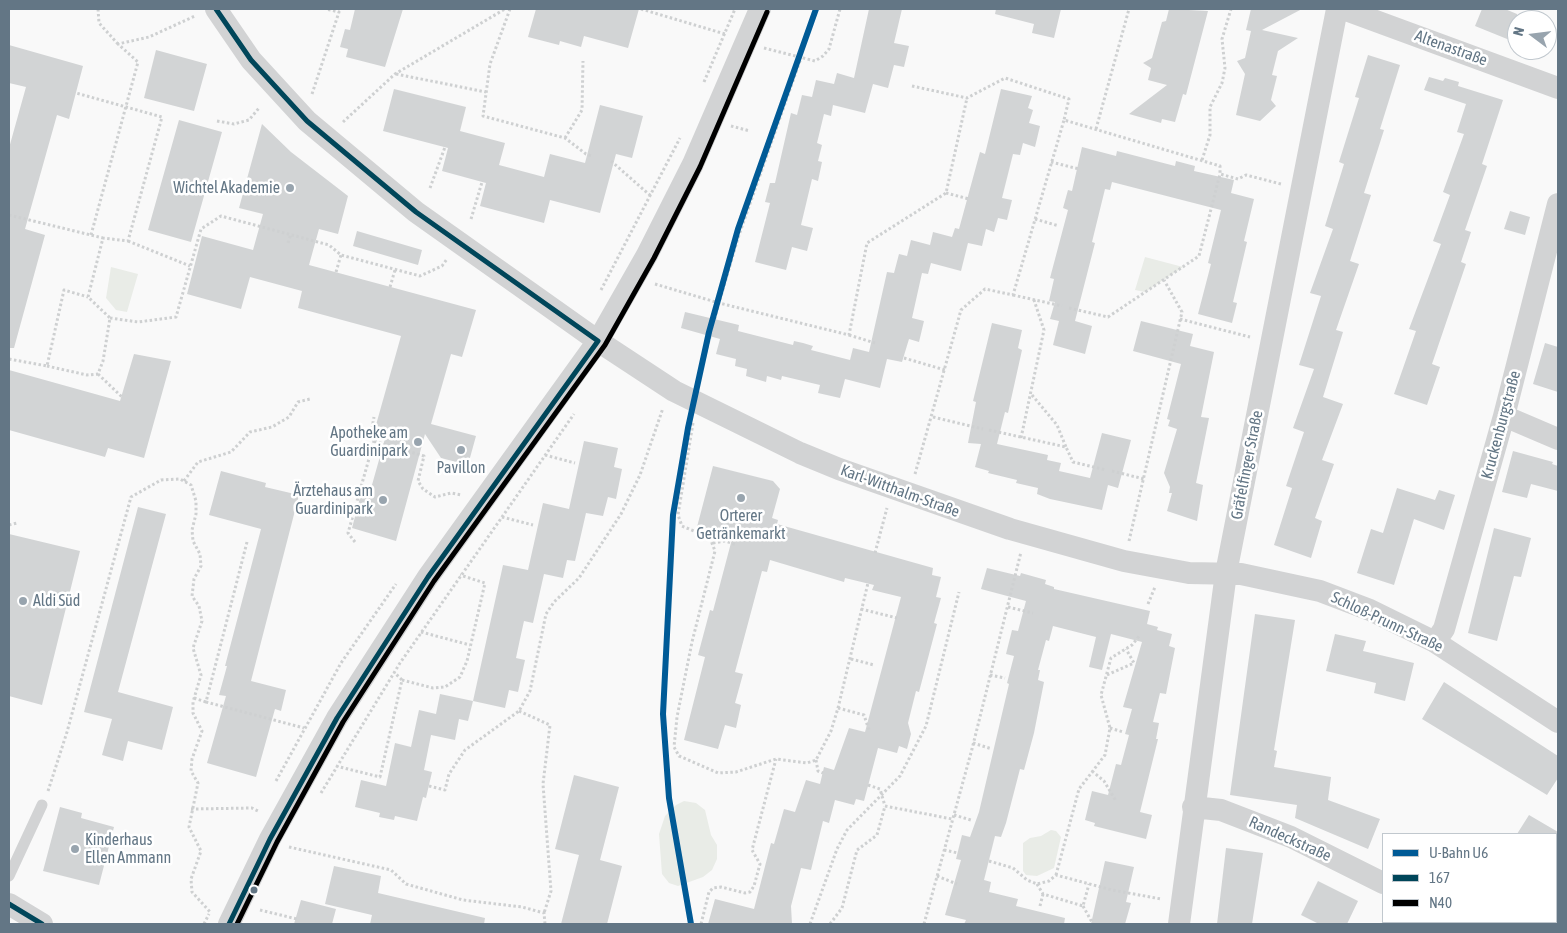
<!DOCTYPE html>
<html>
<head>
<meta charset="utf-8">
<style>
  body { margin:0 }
  #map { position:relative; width:1567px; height:933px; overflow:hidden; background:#f9f9f9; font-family:"Asap Condensed",sans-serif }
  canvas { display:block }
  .frame { position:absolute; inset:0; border:10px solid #637685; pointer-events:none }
  .legend { position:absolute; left:1382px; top:833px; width:175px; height:90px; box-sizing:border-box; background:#fff; border:1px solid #c1c8ce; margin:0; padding:6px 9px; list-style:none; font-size:15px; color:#637685 }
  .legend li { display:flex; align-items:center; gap:10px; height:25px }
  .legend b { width:25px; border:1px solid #c1c8ce }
  .north { position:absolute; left:1507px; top:10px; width:50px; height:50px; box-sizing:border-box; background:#fff; border:1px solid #c1c8ce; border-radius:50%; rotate:285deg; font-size:14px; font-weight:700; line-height:20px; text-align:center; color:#637685 }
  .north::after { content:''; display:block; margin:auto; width:18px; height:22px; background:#98a4ae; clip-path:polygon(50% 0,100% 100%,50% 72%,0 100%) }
</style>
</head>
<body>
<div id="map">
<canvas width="1567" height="933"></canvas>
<div class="frame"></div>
<ul class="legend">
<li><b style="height:6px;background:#005a96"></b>U-Bahn U6</li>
<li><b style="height:6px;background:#00465a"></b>167</li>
<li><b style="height:6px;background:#000"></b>N40</li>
</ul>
<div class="north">N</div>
</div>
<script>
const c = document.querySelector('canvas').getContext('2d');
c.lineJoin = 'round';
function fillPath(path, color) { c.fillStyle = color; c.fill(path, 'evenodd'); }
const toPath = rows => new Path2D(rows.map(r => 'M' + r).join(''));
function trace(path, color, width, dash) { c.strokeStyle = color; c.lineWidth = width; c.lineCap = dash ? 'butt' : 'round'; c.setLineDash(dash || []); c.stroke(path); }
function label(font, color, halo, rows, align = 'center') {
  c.font = font + ' "Asap Condensed",sans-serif'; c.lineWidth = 5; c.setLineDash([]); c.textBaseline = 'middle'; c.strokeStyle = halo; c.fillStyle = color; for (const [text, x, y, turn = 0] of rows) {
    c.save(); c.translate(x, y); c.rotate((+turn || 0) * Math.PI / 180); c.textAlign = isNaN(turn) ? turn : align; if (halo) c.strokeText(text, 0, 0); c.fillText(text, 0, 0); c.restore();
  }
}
fillPath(toPath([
  [1145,257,1183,267,1145,292,1135,290],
  [111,267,138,274,127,312,116,310,106,298],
  [684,801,696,803,705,810,711,835,717,845,717,859,712,870,703,877,678,886,669,883,662,874,659,834,665,816,676,805],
  [1051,830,1056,831,1061,837,1054,868,1037,876,1026,875,1023,871,1023,843,1030,838,1041,836]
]), '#e9ece7');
fillPath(toPath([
  [355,9,403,9,385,67,346,57,348,49,340,47,345,29,350,30],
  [536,9,639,9,628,48,584,36,581,47,560,41,559,45,528,37],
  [869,9,902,9,894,43,909,46,904,67,894,65,888,88,873,84,865,113,833,105,831,116,824,114,817,143,822,145,818,161,822,162,818,181,812,179,801,225,813,228,807,251,792,247,786,270,755,262,770,203,765,202,770,183,775,183,791,113,797,115,802,95,812,97,816,80,834,84,837,73,854,78],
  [996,9,1061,9,1054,38,1032,33,1034,24,995,14],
  [1169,9,1208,11,1186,95,1183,94,1175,122,1162,119,1161,123,1129,114,1167,85,1148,80,1151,68,1143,63,1152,58,1162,22,1166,21],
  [1251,9,1302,9,1262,30,1298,38,1278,51,1272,75,1277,76,1271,100,1276,106,1260,121,1236,115,1245,74,1237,61,1245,58,1251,31,1246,30],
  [1482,9,1505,9,1517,14,1517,43,1475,26],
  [9,45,83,66,69,119,57,115,25,229,45,235,14,348,9,348,9,148,26,87,9,83],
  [156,50,207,64,194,111,144,98],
  [1368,55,1400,65,1380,129,1384,130,1364,193,1371,195,1350,261,1359,264,1336,330,1343,332,1323,397,1343,404,1322,460,1334,464,1315,518,1322,521,1311,558,1274,545,1292,488,1286,486,1304,432,1293,428,1314,369,1299,365,1321,296,1310,293,1333,229,1325,226,1344,164,1339,162,1359,98,1355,97],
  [1429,77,1443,81,1445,78,1459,82,1458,86,1503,100,1482,164,1487,166,1465,230,1471,232,1461,262,1466,264,1432,364,1440,367,1427,405,1394,394,1416,331,1409,329,1441,244,1433,241,1450,195,1443,192,1464,134,1457,132,1466,104,1424,90],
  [394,89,466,107,460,131,505,143,499,165,544,177,550,154,585,163,600,105,643,116,632,158,616,154,600,213,550,200,544,223,480,206,486,183,442,171,448,148,383,131],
  [1001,89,1032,96,1028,108,1033,110,1029,123,1040,126,1035,147,1023,143,1020,155,1013,154,1002,198,1012,200,1007,220,998,218,994,232,986,229,982,246,968,243,961,271,931,263,928,274,922,273,912,318,924,321,919,342,909,339,902,362,887,359,880,388,845,379,840,398,818,393,820,385,782,376,781,380,767,376,766,382,746,376,747,369,735,366,736,359,716,354,720,339,681,328,685,312,739,325,738,331,793,345,794,341,803,343,813,346,811,350,850,360,853,348,869,352,887,272,894,273,899,254,907,256,911,240,930,245,933,232,952,237,955,228,959,229,980,152,985,154],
  [179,120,222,132,191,242,148,230],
  [262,124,291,152,348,196,338,234,319,229,309,265,476,310,462,357,451,354,431,424,476,436,468,465,441,458,425,434,396,541,352,528,362,490,370,492,386,435,374,432,401,336,298,308,302,291,250,277,241,309,187,294,202,236,253,250,263,214,239,208],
  [1082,147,1116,156,1117,151,1175,166,1176,161,1195,166,1194,171,1234,180,1231,193,1254,199,1244,241,1247,242,1233,302,1237,303,1232,323,1198,314,1211,264,1208,263,1221,210,1112,182,1110,190,1105,189,1092,242,1095,243,1075,321,1092,326,1085,354,1053,345,1059,321,1050,319,1055,302,1049,301,1054,279,1050,278,1068,210,1063,208,1068,190,1072,191],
  [1510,211,1530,217,1525,235,1504,229],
  [357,231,422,250,418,265,353,246],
  [1141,321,1193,334,1190,346,1214,352,1201,417,1209,418,1196,483,1203,485,1197,521,1167,511,1172,493,1169,493,1170,487,1164,473,1177,429,1168,426,1170,420,1167,419,1181,364,1133,351],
  [992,323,1022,330,1018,348,1022,350,1008,413,1005,412,997,444,1048,455,1047,460,1061,463,1059,471,1090,478,1102,433,1131,440,1118,488,1108,485,1102,510,1050,499,1037,494,1038,488,1016,483,1017,480,988,473,989,471,975,467,981,444,968,443,976,402,973,401],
  [1545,343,1558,347,1558,392,1533,384],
  [134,354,171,361,144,458,108,448,105,457,9,430,9,370,120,401],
  [584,441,618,448,614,467,622,469,616,499,608,497,603,516,586,513,575,561,567,560,563,578,544,574,533,623,524,621,520,639,516,658,525,660,518,692,509,690,505,708,473,701,468,721,459,719,455,740,431,735,424,770,432,772,426,798,423,797,417,821,395,816,394,820,379,817,380,813,355,807,361,780,386,786,395,743,411,747,419,710,436,714,440,694,473,701,503,565,528,570,543,503,569,509],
  [1513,451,1553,462,1552,464,1558,466,1558,491,1531,484,1527,498,1502,492],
  [713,466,773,481,780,489,772,518,778,520,777,524,933,568,932,575,941,577,936,597,941,598,934,623,937,624,919,692,916,691,908,723,911,734,907,749,899,746,897,753,878,748,864,801,856,799,854,805,835,800,829,823,823,821,811,870,801,868,791,906,792,924,708,924,715,899,754,909,771,843,774,844,784,809,795,812,806,780,820,784,824,767,834,770,849,728,865,732,901,597,872,590,874,585,845,578,844,582,770,560,767,572,762,571,735,672,743,674,735,703,741,705,736,728,725,725,718,749,684,740,705,657,698,655,710,610,713,611,732,539,726,537,726,534,697,527],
  [221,471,266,483,265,487,299,495,251,681,286,690,281,711,275,709,256,777,207,763,226,696,219,695,227,666,225,666,261,529,209,515],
  [1397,488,1435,500,1439,490,1455,495,1444,530,1414,519,1394,585,1357,573,1371,529,1383,533],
  [138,507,166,514,118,692,173,707,162,750,128,741,123,761,102,755,112,719,84,712],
  [1494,528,1531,538,1521,577,1514,576,1497,641,1468,633],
  [9,534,80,551,42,705,9,696],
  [987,568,1020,576,1021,573,1046,580,1045,584,1054,587,1054,589,1150,611,1147,624,1158,627,1157,630,1172,634,1169,646,1175,648,1166,694,1160,693,1153,722,1159,723,1156,739,1158,739,1140,812,1152,815,1146,839,1094,826,1095,823,1085,820,1092,791,1108,795,1116,764,1121,765,1129,735,1125,734,1132,709,1123,707,1142,642,1111,634,1102,670,1089,667,1096,637,1053,626,1049,641,1046,640,1038,670,1040,670,1038,680,1044,682,1034,733,1024,770,1020,769,1006,823,1001,837,995,836,984,880,991,882,989,892,1018,899,1016,906,1065,918,1064,924,964,924,966,920,945,915,961,860,956,859,962,835,970,837,979,812,1009,684,1007,683,1014,656,1006,654,1012,630,1018,631,1026,601,981,589],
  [1255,614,1295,620,1274,750,1277,751,1274,767,1331,777,1328,800,1380,819,1368,849,1295,818,1297,805,1230,795],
  [1335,634,1366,641,1363,651,1414,663,1405,701,1374,693,1376,683,1326,671],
  [1444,682,1558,756,1558,778,1547,795,1422,719],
  [574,775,619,787,600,860,622,866,607,924,561,924,579,855,555,849],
  [60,807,82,813,81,818,114,827,99,885,43,871],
  [1529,815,1558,832,1558,834,1517,834],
  [1226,848,1263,853,1252,924,1217,924],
  [1105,861,1134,867,1126,902,1131,903,1125,924,1091,924],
  [334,866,381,876,378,893,485,918,484,924,370,924,372,915,325,904],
  [1318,881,1358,901,1347,924,1319,924,1301,915],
  [301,900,336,909,332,924,294,924]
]), '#d2d4d5');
trace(toPath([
  [98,9,99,23,118,44],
  [510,9,490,64,483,116,565,138,586,154,592,156],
  [641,9,725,34],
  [764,48,815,61,823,56,829,49,840,9],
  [396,74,486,92],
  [704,82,735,9],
  [912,86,967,98,1005,78,1069,99,1064,120,1220,166,1220,174,1238,179,1246,175,1281,184],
  [312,94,339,12,326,9],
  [217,121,234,124,249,120,259,108],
  [343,122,395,74,505,9],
  [731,126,750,131],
  [1096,129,1129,9],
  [565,138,582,110,583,61],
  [1202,160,1210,135,1210,107,1222,83,1225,68,1222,39,1231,9],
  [611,161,652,197],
  [1051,162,1079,169],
  [430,188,445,147],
  [946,193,969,199],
  [9,215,103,238],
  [471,219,482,182],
  [1035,219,1059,226],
  [91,235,138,62,118,44,149,37,195,16],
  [128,241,190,266],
  [288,243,291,234],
  [336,272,341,255],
  [655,284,719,303,738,238,801,58],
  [390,287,395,270],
  [601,290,680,138],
  [1013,295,1062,306],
  [1069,308,1108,317,1199,256,1220,174],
  [110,318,138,322,176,317,201,229,221,216,329,245,341,255,420,276,442,266,447,259],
  [1180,319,1250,337],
  [849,335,875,343],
  [904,358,945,370],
  [9,359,47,366,64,290,88,297],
  [47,366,87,375,98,374,103,361,110,318,88,297,103,238,128,241,162,117,76,93],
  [98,374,122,397],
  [698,382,719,303,849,335,867,243,946,193,967,98],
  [1032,395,1057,425,1066,447],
  [933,417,983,429],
  [693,423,678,515,682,526,710,538,715,551,692,642,677,717,674,747,679,756,718,773,736,772,776,759,807,763,816,760,831,731,838,708,868,583],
  [989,430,1066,447,1073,462,1106,470],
  [1021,438,1044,330,1034,300],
  [374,441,424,456,418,481,423,489,435,497,451,493,462,495],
  [545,455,575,463],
  [1112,471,1144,479],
  [915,474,961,310,985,289,1013,295,1064,120],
  [184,481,198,462,231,452,250,432,272,427,289,417,298,402,310,399],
  [502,517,533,525],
  [9,525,17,523],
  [1129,541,1182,312,1164,280],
  [247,542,206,702,304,728],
  [355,542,348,533,374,441,371,434,374,417],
  [713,543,725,541,737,545],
  [875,553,887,508],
  [1148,604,1155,587],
  [1008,607,1033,613],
  [861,609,897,618],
  [421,632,470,645],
  [851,659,874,665],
  [990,675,1005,678],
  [1107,675,1134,663,1126,649],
  [402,680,433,688,445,687,460,677,467,661,485,583,460,575],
  [194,698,206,702],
  [838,708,864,715,869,730],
  [519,711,550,725,543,784,551,891,544,913],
  [1110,728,1123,732],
  [973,743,992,749],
  [816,760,818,771,823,773],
  [336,766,380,777,402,680,394,672],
  [1092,771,1104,781,1116,801],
  [276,781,341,663,396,584],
  [868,785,880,789,885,806],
  [429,786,445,790,449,774,465,750,519,711,530,691,546,614,554,602,579,578,621,514,640,475,663,408],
  [48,791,67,732,131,497,161,480,180,479,191,485,196,501,196,514,192,530,193,541,200,554,201,566,194,579,192,596,199,606,202,621,193,648,201,675,193,702,193,713,202,731,192,759,191,771,198,783,189,827,201,851,191,879,192,892,211,913],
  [321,793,400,663,574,414],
  [191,809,252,808,260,812],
  [954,815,971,820],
  [289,847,391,870,406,884,463,900,522,907,544,913,545,924],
  [944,850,958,853],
  [989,861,1013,868,1027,880,1037,884,1049,881,1056,875,1112,890,1161,899],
  [1056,875,1079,789,1105,755,1110,728,1101,695,1111,658,1132,645,1140,635],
  [937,876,957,884],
  [1037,884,1043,894,1083,906,1089,884],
  [1040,906,1043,894],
  [1083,906,1093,924],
  [260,910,297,919],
  [204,924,209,914],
  [701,924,709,892,713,888,721,887,745,893,750,892,754,886,760,864,752,850,776,759],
  [810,924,837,849,847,830,900,776,926,726,959,592],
  [830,924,842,908,857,850,877,835,885,806,952,819],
  [924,924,972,749,1021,552]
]), '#ced0d1', 3, [2.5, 2.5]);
trace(toPath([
  [9,876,42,805]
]), '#d2d3d4', 11);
trace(toPath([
  [216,9,251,60,307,121,416,212,598,341,674,391,800,453,839,469,1010,529,1124,561,1189,573,1241,574,1320,591,1370,610,1435,642,1558,722],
  [1343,9,1558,88],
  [1504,416,1558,439],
  [1435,642,1444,629,1504,416,1558,204],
  [1193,807,1221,810,1291,837,1383,883],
  [9,904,42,924],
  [1556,916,1558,912],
  [1446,922,1450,924],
  [229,924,270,839,337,718,428,577,598,341,647,255,693,164,760,9],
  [1179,924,1226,573,1337,9]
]), '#d2d3d4', 22);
trace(toPath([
  [216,9,251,60,307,121,416,212,598,341],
  [9,904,42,924],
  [229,924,270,839,337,718,428,577,598,341]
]), '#00465a', 5);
trace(toPath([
  [237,924,277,842,343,722,434,581,605,345,654,258,700,167,767,12]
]), '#000', 5);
trace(toPath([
  [691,924,669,798,663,714,673,515,688,428,709,332,738,229,816,9]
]), '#005a96', 6);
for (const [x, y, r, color] of [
  [290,188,5,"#98a4ae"],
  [418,442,5,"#98a4ae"],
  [461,450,5,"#98a4ae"],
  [741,498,5,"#98a4ae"],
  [383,500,5,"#98a4ae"],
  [23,601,5,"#98a4ae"],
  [75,849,5,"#98a4ae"],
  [254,890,4.5,"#637685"]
]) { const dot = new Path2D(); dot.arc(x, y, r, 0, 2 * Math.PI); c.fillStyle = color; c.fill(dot); trace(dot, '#fff', 2); }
label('16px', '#637685', '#fff', [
  ["Altenastraße",1451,48,20],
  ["Kruckenburgstraße",1501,425,-75],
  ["Gräfelfinger Straße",1247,465,-79],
  ["Karl-Witthalm-Straße",900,491,20],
  ["Schloß-Prunn-Straße",1387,622,25],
  ["Randeckstraße",1290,839,24]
]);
label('16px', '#637685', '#fff', [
  ["Wichtel Akademie",280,188],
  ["Apotheke am",408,433],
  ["Guardinipark",408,451],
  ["Pavillon",461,468,"center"],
  ["Ärztehaus am",373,491],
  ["Guardinipark",373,509],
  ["Orterer",741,516,"center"],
  ["Getränkemarkt",741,534,"center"],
  ["Aldi Süd",33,601,"left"],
  ["Kinderhaus",85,840,"left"],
  ["Ellen Ammann",85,858,"left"]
], 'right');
</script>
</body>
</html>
